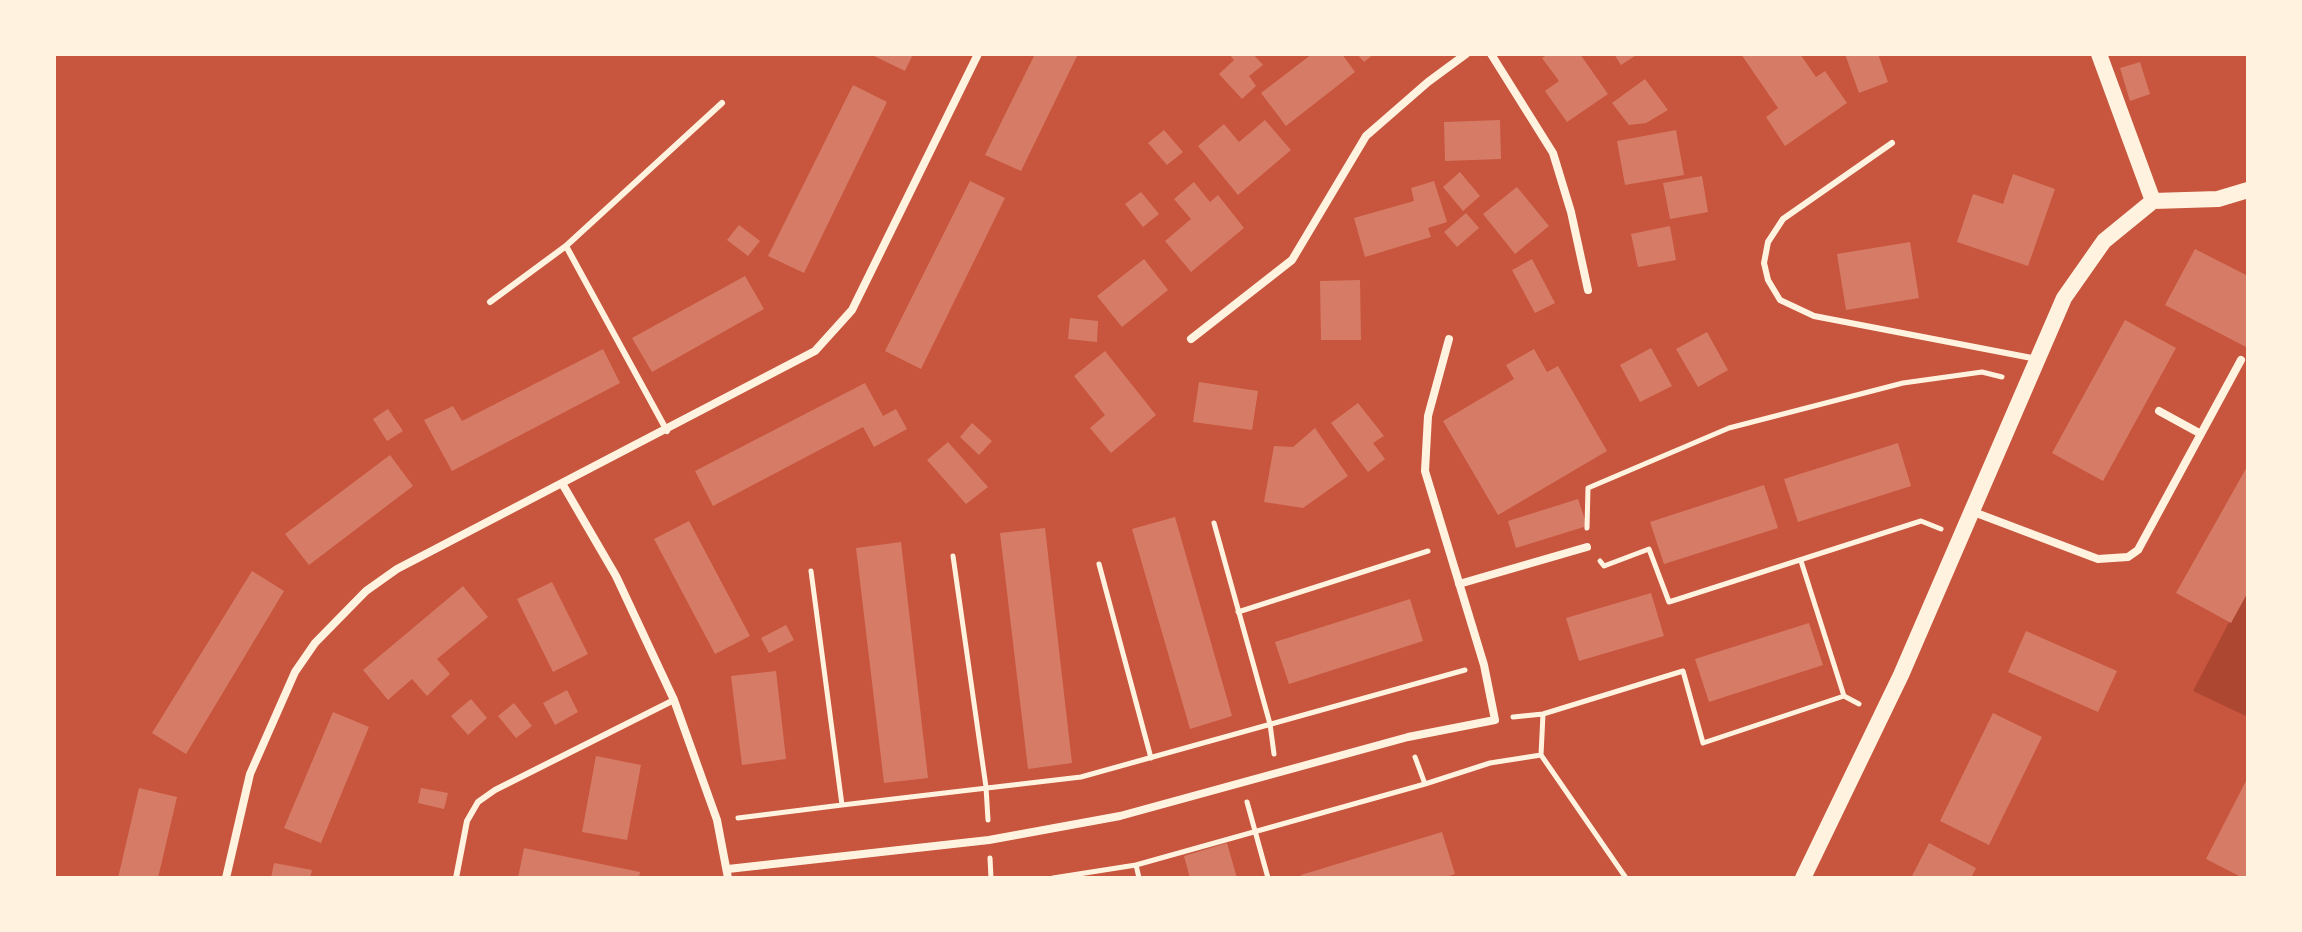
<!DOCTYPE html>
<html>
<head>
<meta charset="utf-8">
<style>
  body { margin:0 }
  #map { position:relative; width:2302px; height:932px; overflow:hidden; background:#c8553d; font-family:Commissioner,sans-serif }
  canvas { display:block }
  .frame { position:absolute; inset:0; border:56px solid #fff3e0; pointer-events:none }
</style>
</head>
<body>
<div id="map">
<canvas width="2302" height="932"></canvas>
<div class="frame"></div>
</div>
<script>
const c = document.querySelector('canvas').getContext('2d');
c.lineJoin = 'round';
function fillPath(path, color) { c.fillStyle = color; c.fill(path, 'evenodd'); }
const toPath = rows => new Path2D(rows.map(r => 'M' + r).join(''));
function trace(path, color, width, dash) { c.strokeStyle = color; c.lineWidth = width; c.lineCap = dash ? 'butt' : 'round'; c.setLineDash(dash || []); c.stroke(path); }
fillPath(toPath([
  [2248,586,2248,717,2193,691]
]), '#ae4732');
fillPath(toPath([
  [870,54,913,54,905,71],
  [1035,54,1078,54,1021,171,985,155],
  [1229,54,1253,54,1263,65,1249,76,1256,86,1242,99,1219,74,1234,60],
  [1312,54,1342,54,1355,72,1286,126,1261,93],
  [1357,54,1374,54,1364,62],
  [1548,54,1580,54,1608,94,1567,122,1545,91,1559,81,1542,58],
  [1614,54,1638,54,1621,65],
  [1741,54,1800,54,1816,77,1825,71,1847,103,1785,146,1766,117,1778,108],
  [1845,54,1878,54,1888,82,1859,93],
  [2140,62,2150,94,2130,101,2120,68],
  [1645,79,1668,110,1646,123,1629,125,1612,103],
  [853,85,887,102,804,273,768,256],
  [1265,120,1291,150,1238,195,1198,146,1224,124,1239,142],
  [1500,120,1501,159,1445,161,1444,122],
  [1164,130,1183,152,1167,165,1148,143],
  [1676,130,1684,175,1625,185,1617,141],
  [1460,172,1480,196,1463,211,1443,187],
  [2013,174,2055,189,2028,266,1957,242,1973,194,2003,204],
  [1702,176,1708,212,1670,219,1663,183],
  [970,181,1005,198,921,369,885,351],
  [1434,181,1447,222,1428,228,1431,237,1365,257,1354,218,1414,201,1411,188],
  [1194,182,1210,202,1218,195,1244,228,1191,272,1165,241,1191,219,1174,199],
  [1517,187,1549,226,1515,254,1483,214],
  [1141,192,1159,214,1143,227,1125,204],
  [1466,213,1479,228,1457,247,1444,232],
  [739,225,760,241,748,256,727,240],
  [1670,226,1676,260,1638,267,1631,234],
  [1910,242,1919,298,1846,310,1837,254],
  [2195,249,2248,276,2248,348,2165,305],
  [1144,259,1168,290,1122,327,1097,296],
  [1532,259,1555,303,1535,313,1512,270],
  [745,276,764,309,652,372,632,338],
  [1360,280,1361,340,1321,340,1320,281],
  [1070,318,1098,321,1097,342,1068,339],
  [2125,320,2176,348,2103,481,2052,453],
  [1707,332,1728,370,1698,387,1676,349],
  [1651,348,1672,386,1640,402,1620,365],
  [603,349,620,383,452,471,424,420,453,406,462,421],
  [1534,349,1547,372,1558,366,1607,451,1498,515,1443,421,1514,379,1506,365],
  [1105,351,1156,415,1111,453,1090,428,1105,415,1074,376],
  [1199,382,1258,391,1252,430,1193,422],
  [865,383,883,416,896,409,907,429,874,447,863,427,713,506,695,471],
  [1358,403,1384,436,1373,443,1385,459,1368,472,1331,423],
  [388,409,403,431,387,441,373,419],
  [972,423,992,441,979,455,960,437],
  [1315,428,1348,476,1303,508,1264,502,1274,446,1293,447],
  [948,442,988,487,966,504,927,460],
  [1898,443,1911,486,1798,522,1784,479],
  [390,455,413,486,309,565,285,534],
  [2248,465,2248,592,2231,623,2176,593],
  [1764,485,1778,528,1664,564,1650,522],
  [1578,499,1587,526,1516,548,1508,521],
  [1175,517,1232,716,1190,729,1132,529],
  [689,521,750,636,715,654,654,539],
  [1045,528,1072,763,1028,769,1000,533],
  [901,542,928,778,884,783,856,548],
  [252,571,284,591,186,754,152,733],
  [552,582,588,654,553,672,517,599],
  [463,586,488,617,437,659,450,674,427,696,412,679,388,700,363,670],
  [1651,593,1664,636,1579,661,1566,618],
  [1410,599,1423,641,1289,684,1275,642],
  [1809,623,1823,665,1709,702,1695,659],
  [786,625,794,640,769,653,761,638],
  [2026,631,2117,671,2098,712,2008,672],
  [776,671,786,759,742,765,731,676],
  [567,690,578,712,555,725,543,703],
  [471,699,487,718,468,735,451,716],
  [514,703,532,726,516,738,498,716],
  [333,712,369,727,321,843,284,828],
  [1993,713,2042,737,1989,845,1940,821],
  [596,756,641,765,627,840,582,832],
  [2248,777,2248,878,2243,878,2206,859],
  [139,788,177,797,158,878,118,878],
  [421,788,448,793,444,809,418,803],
  [1442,832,1455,874,1443,878,1302,878,1301,875],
  [1227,843,1237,878,1190,878,1184,856],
  [1929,843,1976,868,1971,878,1911,878],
  [524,848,640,872,639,878,518,878],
  [274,863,312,870,310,878,271,878]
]), '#d67c66');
trace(toPath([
  [1214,523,1270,724,1274,754],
  [1587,528,1588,488,1729,428,1903,383,1982,372,2002,377],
  [953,556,986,787,988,820],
  [1600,561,1604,566,1649,549,1669,602,1921,521,1941,529],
  [1801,561,1844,696,1859,704],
  [1099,564,1151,758],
  [811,571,842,805,1081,777,1465,670],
  [1238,612,1428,551],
  [1543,714,1541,755,1626,878],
  [1513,717,1543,714,1683,671,1703,743,1844,696],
  [1415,757,1425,784,1490,763,1541,755],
  [1247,802,1268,878],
  [738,818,842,805],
  [990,858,991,878],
  [1136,865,1425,784],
  [1053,878,1136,865,1139,878]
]), '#fff3e0', 5);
trace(toPath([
  [1892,143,1783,219,1768,242,1764,263,1768,280,1780,300,1814,316,2037,359],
  [566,246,667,431],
  [490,302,566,246,722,103],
  [456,878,467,821,478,802,495,790,674,700]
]), '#fff3e0', 6);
trace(toPath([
  [1491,54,1553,153,1571,212,1588,290],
  [1191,339,1292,260,1366,136,1428,82,1466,54],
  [2159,411,2201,434],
  [563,485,616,576,674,700,717,820,728,878],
  [1971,511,2098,559,2128,557,2138,550,2241,360],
  [1459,584,1587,547],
  [728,869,989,840,1120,816,1408,737,1495,720,1484,665,1425,471,1428,416,1449,339],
  [226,878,250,774,295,672,315,643,366,591,397,569,815,351,852,310,978,54]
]), '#fff3e0', 8);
trace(toPath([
  [2099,54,2153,201],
  [2153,201,2218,199,2248,190],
  [1803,878,1901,675,2064,298,2104,241,2153,201]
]), '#fff3e0', 16);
</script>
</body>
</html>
